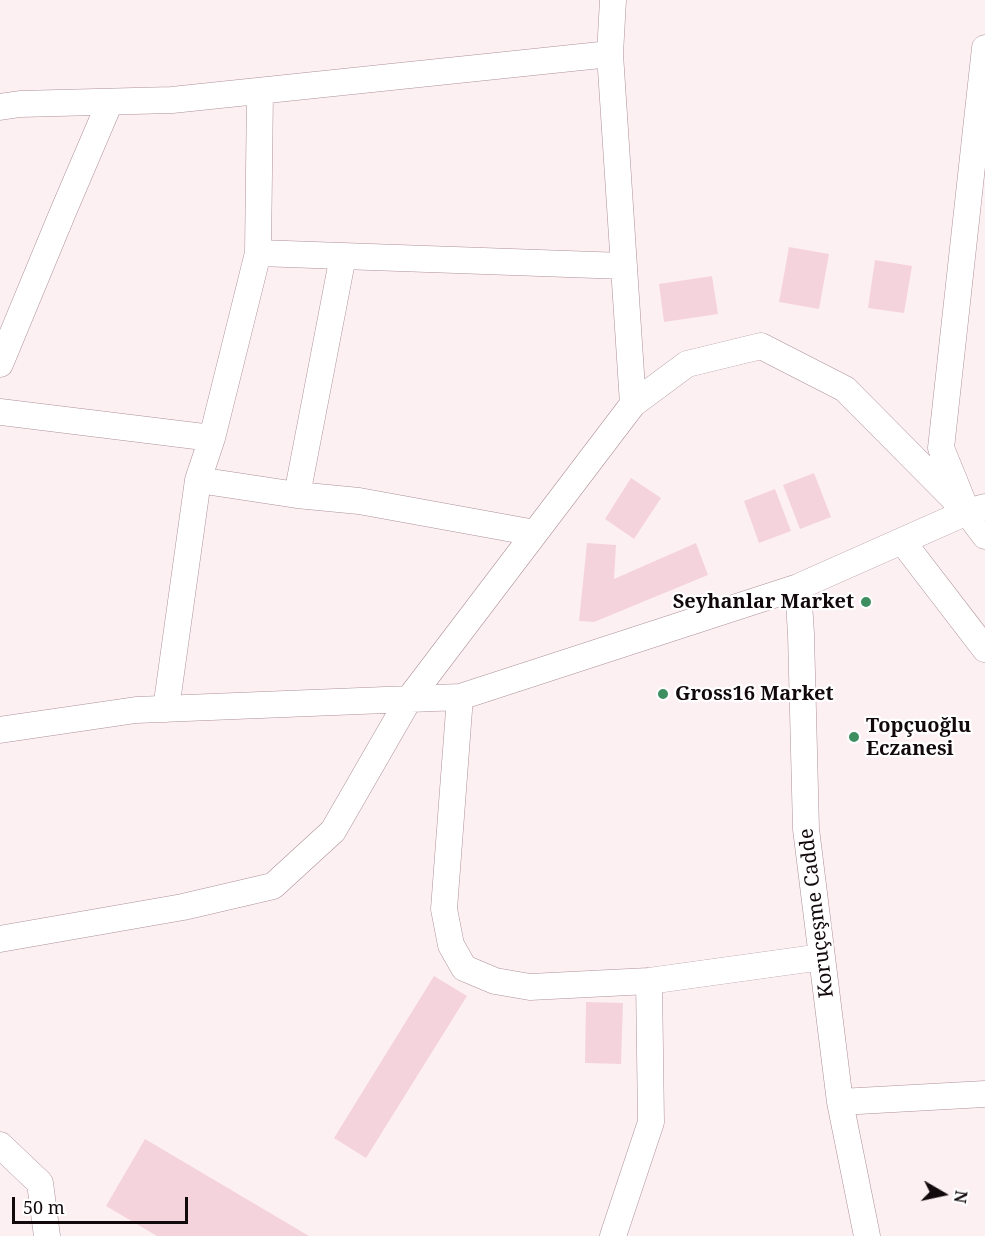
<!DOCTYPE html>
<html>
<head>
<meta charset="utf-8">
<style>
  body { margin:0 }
  #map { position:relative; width:985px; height:1236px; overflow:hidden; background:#fdf0f3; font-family:"Noto Serif",serif }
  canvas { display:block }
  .north { position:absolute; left:913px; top:1164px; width:60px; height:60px; -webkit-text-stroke:4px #fff; paint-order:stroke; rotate:99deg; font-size:16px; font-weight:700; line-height:24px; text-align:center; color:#12090c }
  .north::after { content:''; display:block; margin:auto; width:21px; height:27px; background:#12090c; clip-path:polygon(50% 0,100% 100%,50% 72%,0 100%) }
  .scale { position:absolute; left:12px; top:1197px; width:176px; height:27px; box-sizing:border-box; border:3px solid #12090c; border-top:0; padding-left:8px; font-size:18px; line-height:21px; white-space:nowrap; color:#12090c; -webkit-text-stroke:4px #fff; paint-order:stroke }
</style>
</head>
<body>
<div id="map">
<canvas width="985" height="1236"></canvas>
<div class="north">N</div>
<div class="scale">50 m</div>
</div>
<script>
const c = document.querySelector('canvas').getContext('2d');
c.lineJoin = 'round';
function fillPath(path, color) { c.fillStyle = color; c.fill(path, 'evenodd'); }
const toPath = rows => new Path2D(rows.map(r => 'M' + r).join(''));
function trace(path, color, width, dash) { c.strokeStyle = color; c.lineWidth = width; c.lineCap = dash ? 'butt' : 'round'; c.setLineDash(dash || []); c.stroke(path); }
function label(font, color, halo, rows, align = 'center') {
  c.font = font + ' "Noto Serif",serif'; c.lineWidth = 4.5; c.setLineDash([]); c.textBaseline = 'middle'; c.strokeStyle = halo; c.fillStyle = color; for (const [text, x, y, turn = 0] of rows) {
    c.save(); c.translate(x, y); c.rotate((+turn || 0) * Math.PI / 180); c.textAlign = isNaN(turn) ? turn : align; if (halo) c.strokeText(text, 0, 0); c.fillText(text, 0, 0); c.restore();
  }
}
fillPath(toPath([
  [789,247,829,254,819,309,779,302],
  [875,260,912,266,904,313,868,308],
  [712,276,718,314,664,322,659,284],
  [814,473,831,517,800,529,783,485],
  [631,478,661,498,634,539,605,519],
  [775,489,791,531,759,543,744,501],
  [587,543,616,545,614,579,696,543,708,575,594,622,579,621],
  [434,976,467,996,366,1158,334,1138],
  [586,1002,623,1003,621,1064,585,1063],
  [145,1139,309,1236,157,1236,106,1206]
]), '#f5d3dd');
const minor = toPath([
  [613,0,610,54,633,404],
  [985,48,941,448,967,512,985,536],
  [0,107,20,104,172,100,610,54],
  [258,253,624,266],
  [0,364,63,212,110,102],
  [0,412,212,438],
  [198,480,297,495,359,501,535,533],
  [297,495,343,256],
  [902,541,985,649],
  [798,587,801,634,806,829,840,1102,867,1236],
  [460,697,444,909,451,945,464,968,495,981,530,987,649,981,822,957],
  [166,709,198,480,212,438,258,253,260,91],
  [0,730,136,710,460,697,798,587,967,512,985,507],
  [0,939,183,907,273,886,333,831,409,699,633,404,687,364,761,346,845,389,967,512],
  [840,1102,985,1094],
  [0,1145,40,1183,47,1236],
  [613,1236,651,1122,649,981]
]);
trace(minor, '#ad9199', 27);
trace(minor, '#fff', 26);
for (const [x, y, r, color] of [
  [866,602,6,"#3d8f61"],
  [663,694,6,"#3d8f61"],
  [854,737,6,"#3d8f61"]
]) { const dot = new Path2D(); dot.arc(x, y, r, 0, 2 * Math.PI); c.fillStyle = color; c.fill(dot); trace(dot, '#fff', 2); }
label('bold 20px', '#12090c', '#fff', [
  ["Seyhanlar Market",854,602,"right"],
  ["Gross16 Market",675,694],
  ["Topçuoğlu",866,726],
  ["Eczanesi",866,749]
], 'left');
label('20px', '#12090c', '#fff', [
  ["Koruçeşme Cadde",817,913,-97]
]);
</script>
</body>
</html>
